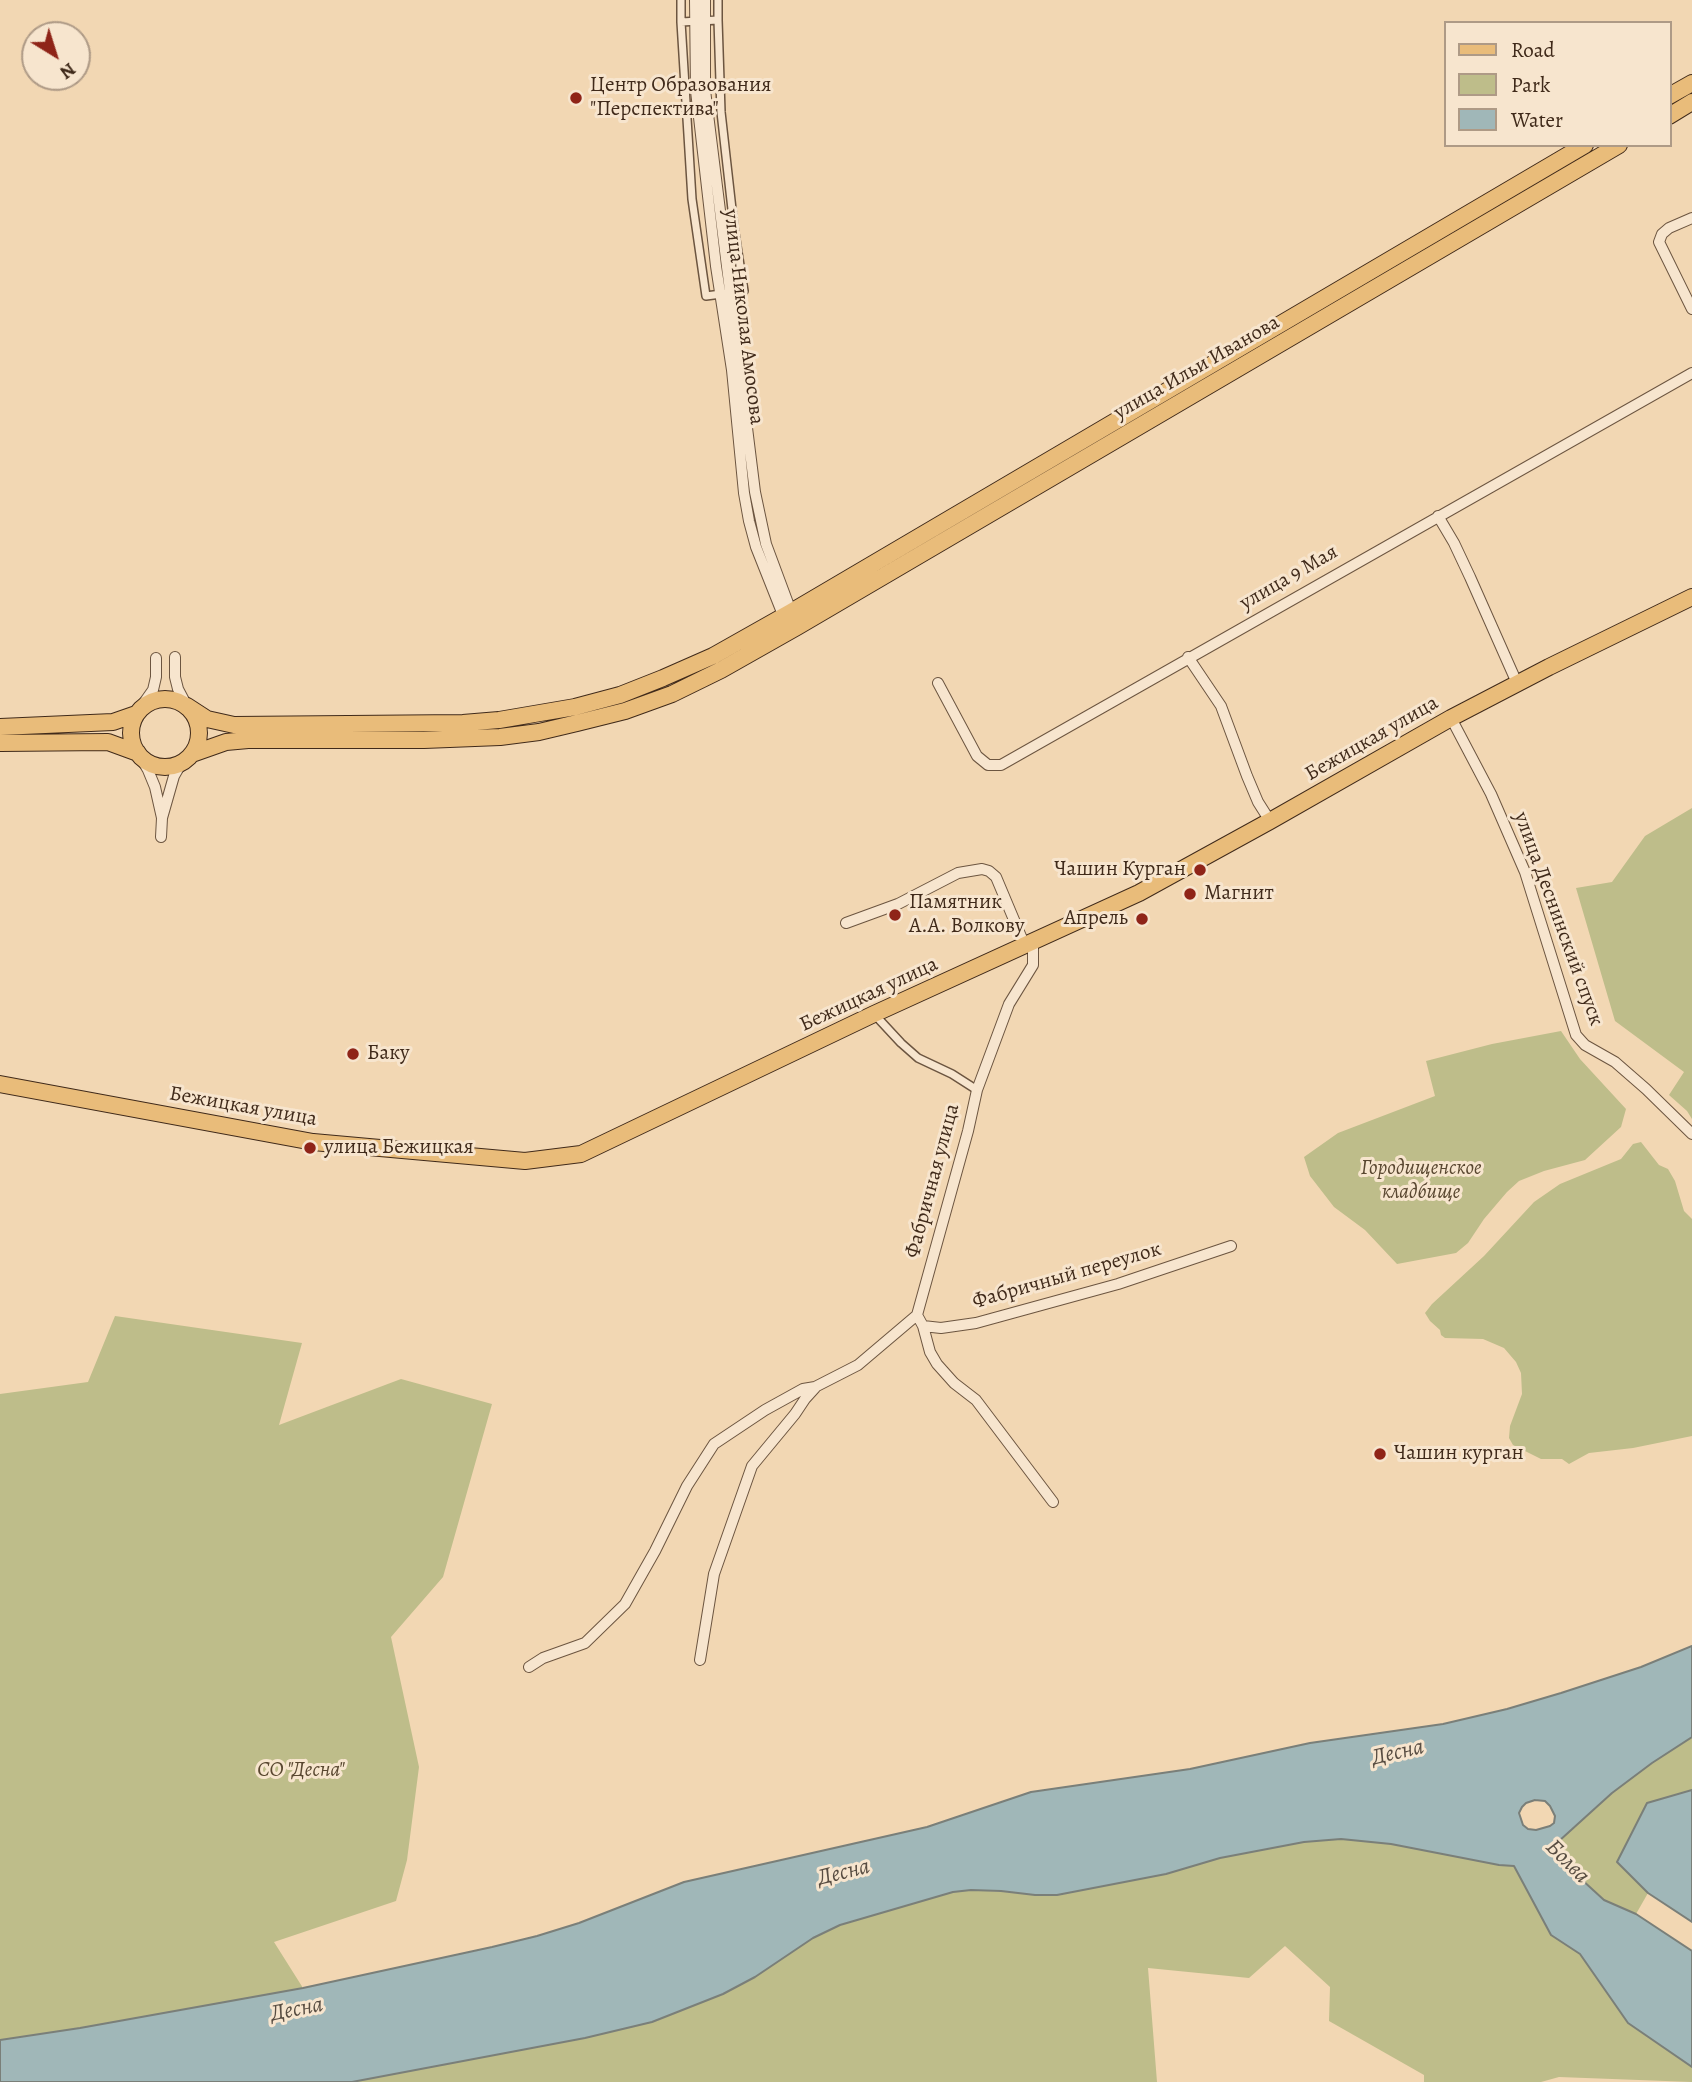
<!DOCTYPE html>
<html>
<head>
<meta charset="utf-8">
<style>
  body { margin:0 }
  #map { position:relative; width:1692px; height:2082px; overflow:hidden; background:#f2d7b3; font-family:Alegreya,serif }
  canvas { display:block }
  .legend { position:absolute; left:1444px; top:21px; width:228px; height:126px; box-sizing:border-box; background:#f7e5ce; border:2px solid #ae9a86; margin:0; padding:9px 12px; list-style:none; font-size:21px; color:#402a1a }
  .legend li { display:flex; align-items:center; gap:14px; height:35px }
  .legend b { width:35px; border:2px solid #ae9a86 }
  .north { position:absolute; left:21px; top:21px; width:70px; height:70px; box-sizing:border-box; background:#f7e5ce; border:2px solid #ae9a86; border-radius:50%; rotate:142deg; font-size:19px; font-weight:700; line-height:28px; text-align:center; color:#402a1a }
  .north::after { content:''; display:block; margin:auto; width:24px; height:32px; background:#8f2418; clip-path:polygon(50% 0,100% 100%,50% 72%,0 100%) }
</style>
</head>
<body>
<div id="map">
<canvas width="1692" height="2082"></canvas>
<ul class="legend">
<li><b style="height:9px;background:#e9bc7a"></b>Road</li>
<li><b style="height:19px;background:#bebd8a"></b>Park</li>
<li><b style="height:19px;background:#a0b7b8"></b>Water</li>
</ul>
<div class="north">N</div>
</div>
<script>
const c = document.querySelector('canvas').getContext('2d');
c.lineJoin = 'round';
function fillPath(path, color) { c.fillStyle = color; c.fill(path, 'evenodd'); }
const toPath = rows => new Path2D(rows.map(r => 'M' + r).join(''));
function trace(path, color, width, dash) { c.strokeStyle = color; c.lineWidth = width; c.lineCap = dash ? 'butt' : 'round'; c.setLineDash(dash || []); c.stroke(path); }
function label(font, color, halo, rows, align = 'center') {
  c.font = font + ' Alegreya,serif'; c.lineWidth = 6; c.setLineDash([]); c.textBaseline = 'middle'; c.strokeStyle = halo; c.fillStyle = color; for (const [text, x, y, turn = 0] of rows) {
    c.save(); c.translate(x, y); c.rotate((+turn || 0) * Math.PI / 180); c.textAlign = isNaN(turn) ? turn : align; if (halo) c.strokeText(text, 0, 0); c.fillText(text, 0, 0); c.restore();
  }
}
fillPath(toPath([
  [1692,808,1692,1119,1687,1111,1669,1095,1684,1072,1615,1021,1576,888,1612,882,1645,836],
  [1561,1031,1580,1059,1626,1109,1621,1127,1585,1160,1544,1171,1519,1181,1507,1192,1484,1219,1468,1243,1456,1253,1397,1264,1365,1230,1334,1207,1310,1176,1304,1157,1338,1133,1435,1096,1426,1061,1492,1044],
  [1641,1142,1659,1165,1668,1169,1675,1181,1684,1211,1692,1219,1692,1436,1633,1448,1589,1453,1569,1464,1562,1459,1541,1459,1513,1445,1509,1438,1510,1426,1522,1394,1521,1373,1516,1362,1504,1348,1483,1339,1445,1338,1441,1335,1440,1330,1430,1321,1425,1313,1432,1304,1484,1256,1534,1202,1560,1184,1621,1159,1633,1144],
  [115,1316,302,1343,279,1425,401,1379,492,1404,443,1577,391,1637,419,1767,407,1860,396,1901,274,1942,303,1988,80,2028,0,2040,0,1394,88,1382],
  [1692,1737,1692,1790,1647,1803,1617,1862,1648,1893,1636,1914,1604,1900,1569,1868,1559,1841,1612,1793,1652,1763],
  [1341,1839,1391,1844,1499,1865,1514,1865,1551,1935,1580,1954,1628,2023,1692,2067,1692,2082,1559,2077,1541,2082,1424,2082,1424,2075,1329,2021,1330,1987,1285,1946,1249,1978,1148,1968,1157,2082,352,2082,585,2038,652,2022,723,1994,755,1977,813,1938,840,1925,953,1892,971,1890,1057,1895,1166,1874,1220,1858,1304,1842]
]), '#bebd8a');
const water = toPath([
  [1692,1646,1692,1737,1652,1763,1612,1793,1559,1841,1569,1868,1604,1900,1636,1914,1692,1951,1692,2067,1628,2023,1580,1954,1551,1935,1514,1866,1499,1865,1391,1844,1341,1839,1304,1842,1220,1858,1166,1874,1057,1895,1035,1895,1001,1891,971,1890,953,1892,840,1925,813,1938,755,1977,723,1994,652,2022,585,2038,352,2082,0,2082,0,2040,80,2028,303,1988,492,1947,537,1936,579,1923,684,1882,927,1827,1031,1792,1190,1769,1310,1743,1443,1724,1507,1709,1561,1693,1641,1667,1692,1646],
  [1535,1800,1545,1801,1550,1806,1555,1816,1554,1823,1550,1826,1536,1830,1528,1829,1523,1825,1519,1813,1522,1807,1526,1803,1535,1800],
  [1692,1790,1692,1922,1648,1893,1617,1862,1647,1803,1692,1790]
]);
fillPath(water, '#a0b7b8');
trace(water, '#7a7f79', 2);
const pedestrian = toPath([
  [681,0,681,22,718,20,718,0],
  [681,22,692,199,706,296,744,291,734,227,721,112,718,20],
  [875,1015,901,1043,918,1058,952,1074,977,1090]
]);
const minor = toPath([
  [695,0,696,91,716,266,732,370,744,493,749,521,756,547,785,620],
  [705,0,705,90,755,492,766,544,792,614],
  [1692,218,1669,228,1662,234,1659,242,1692,309],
  [1438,516,1454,543,1470,577,1517,683],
  [175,657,175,677,178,689,187,706],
  [1188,657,1221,706,1247,776,1258,802,1270,821],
  [938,683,977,756,988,765,1001,765,1692,373],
  [136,714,153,690,156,677,156,658],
  [1451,718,1491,794,1525,872,1576,1035,1585,1045,1615,1062,1646,1089,1692,1134],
  [138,753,148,770,155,787,162,818,174,776,182,762],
  [161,837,162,818],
  [846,923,898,904,958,873,982,869,989,871,996,877,1025,946],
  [917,1315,923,1326,941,1328,976,1323,1118,1284,1231,1246],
  [923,1326,930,1352,937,1364,954,1383,976,1400,1053,1502],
  [700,1660,714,1574,752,1466,795,1414,805,1399,815,1388],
  [529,1667,543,1658,585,1643,625,1604,655,1551,687,1486,714,1444,765,1410,803,1389,815,1387,858,1365,917,1315,968,1131,977,1090,1009,1004,1033,965,1033,943]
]);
const primary = toPath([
  [1669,96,1692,83],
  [1669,116,1692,102],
  '131 733a34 34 0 1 1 68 0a34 34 0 1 1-68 0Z',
  [187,706,207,719,234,725,463,723,499,720,575,707,620,695,663,678,713,656,791,612,1585,145],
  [0,727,113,722,136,714],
  [0,743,108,742,138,753],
  [192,754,226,742,248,740,424,740,500,737,539,732,577,723,625,711,672,694,721,670,797,627,1619,145],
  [0,1084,313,1142,525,1161,581,1154,874,1014,1139,893,1270,821,1451,718,1549,667,1692,597]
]);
trace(pedestrian, '#6c5540', 10);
trace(minor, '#6c5540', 12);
trace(primary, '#402a1a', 18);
trace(pedestrian, '#f7e5ce', 7);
trace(minor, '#f7e5ce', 10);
trace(primary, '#e9bc7a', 16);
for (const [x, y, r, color] of [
  [576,98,7,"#8f2418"],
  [1200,870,7,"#8f2418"],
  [1190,894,7,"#8f2418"],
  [895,915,7,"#8f2418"],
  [1142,919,7,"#8f2418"],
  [353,1054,7,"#8f2418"],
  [310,1148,7,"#8f2418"],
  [1380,1454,7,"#8f2418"]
]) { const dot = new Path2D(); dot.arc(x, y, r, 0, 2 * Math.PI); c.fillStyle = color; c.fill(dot); trace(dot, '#f7e5ce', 2.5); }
label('21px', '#402a1a', '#f7e5ce', [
  ["Центр Образования",590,86],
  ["\"Перспектива\"",590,110],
  ["Чашин Курган",1186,870,"right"],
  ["Магнит",1204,894],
  ["Памятник",909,903],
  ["А.А. Волкову",909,927],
  ["Апрель",1128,919,"right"],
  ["Баку",367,1054],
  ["улица Бежицкая",324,1148],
  ["Чашин курган",1394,1454]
], 'left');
label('21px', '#402a1a', '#f7e5ce', [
  ["улица Николая Амосова",743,317,83],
  ["улица Ильи Иванова",1197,368,-30],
  ["улица 9 Мая",1289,578,-30],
  ["Бежицкая улица",1372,739,-30],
  ["улица Деснинский спуск",1558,919,70],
  ["Бежицкая улица",869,995,-25],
  ["Бежицкая улица",243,1107,10],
  ["Фабричная улица",933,1181,-75],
  ["Фабричный переулок",1067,1276,-16]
]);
label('italic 21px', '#594730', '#f7e5ce', [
  ["Городищенское",1421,1169],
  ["кладбище",1421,1193],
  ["СО \"Десна\"",301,1771]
]);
label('italic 23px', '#584d42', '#f7e5ce', [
  ["Десна",1398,1753,-13],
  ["Болва",1567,1862,45],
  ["Десна",844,1873,-14],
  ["Десна",297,2010,-11]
]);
</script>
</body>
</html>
